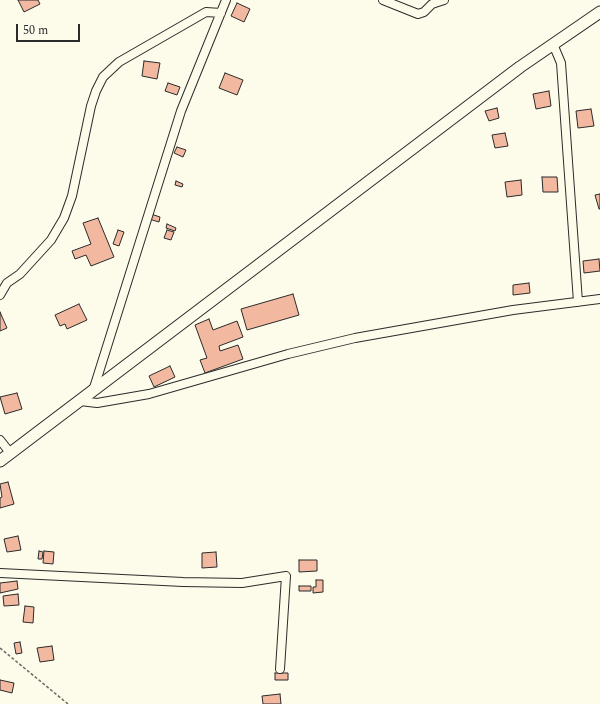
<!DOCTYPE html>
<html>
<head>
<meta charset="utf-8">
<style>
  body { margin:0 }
  #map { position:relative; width:600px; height:704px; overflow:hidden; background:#fdfbea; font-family:Spectral,serif }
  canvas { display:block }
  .scale { position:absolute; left:16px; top:24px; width:64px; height:18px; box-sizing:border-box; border:2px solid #2b2b2b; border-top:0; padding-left:5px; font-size:12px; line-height:14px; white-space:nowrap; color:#2b2b2b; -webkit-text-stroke:3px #fdfbea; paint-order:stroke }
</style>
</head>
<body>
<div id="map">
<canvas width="600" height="704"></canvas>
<div class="scale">50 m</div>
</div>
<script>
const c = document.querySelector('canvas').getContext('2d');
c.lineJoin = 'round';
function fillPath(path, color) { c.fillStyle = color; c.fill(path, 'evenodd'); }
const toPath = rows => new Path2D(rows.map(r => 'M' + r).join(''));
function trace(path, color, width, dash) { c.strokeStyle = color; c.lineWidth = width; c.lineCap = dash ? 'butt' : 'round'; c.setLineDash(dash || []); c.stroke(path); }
const building = toPath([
  [18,0,38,0,40,4,24,12,18,0],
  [237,3,250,9,244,22,231,16,237,3],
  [144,61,160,63,157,79,142,76,144,61],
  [225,73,243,80,237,95,219,88,225,73],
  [168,83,180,87,177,95,165,91,168,83],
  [549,91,551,106,536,109,533,94,549,91],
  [497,108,499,118,489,121,485,111,497,108],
  [591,109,594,126,578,128,576,111,591,109],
  [505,133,508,146,495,148,492,135,505,133],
  [177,147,186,150,183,157,174,153,177,147],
  [542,177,557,177,558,192,543,192,542,177],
  [521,180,522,195,507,197,505,182,521,180],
  [176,181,183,184,182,187,175,185,176,181],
  [600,194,600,209,599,209,595,195,600,194],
  [151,214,160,217,159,222,149,219,151,214],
  [98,218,114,257,91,266,86,255,75,259,72,251,91,244,83,223,98,218],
  [167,224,176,228,175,231,166,228,167,224],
  [118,230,124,232,119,246,113,244,118,230],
  [167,230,174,232,171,240,164,238,167,230],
  [599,259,600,271,584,273,583,261,599,259],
  [529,283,530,293,513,295,513,285,529,283],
  [293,294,299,315,247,330,241,309,293,294],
  [79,304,87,320,67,329,65,324,60,326,55,315,79,304],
  [0,312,7,328,0,331,0,312],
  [209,319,213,330,237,321,243,337,219,346,220,351,238,345,243,359,205,373,200,360,207,358,195,325,209,319],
  [170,366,175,377,154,387,149,376,170,366],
  [17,393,22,409,5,414,0,397,17,393],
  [8,482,14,504,0,508,0,498,2,497,0,484,8,482],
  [18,536,21,550,7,552,4,539,18,536],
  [39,551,43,552,42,559,38,559,39,551],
  [44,551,54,552,53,564,43,563,44,551],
  [216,552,217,567,202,568,202,553,216,552],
  [299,560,317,560,317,571,299,572,299,560],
  [316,580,323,580,323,592,313,593,313,587,316,587,316,580],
  [17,581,18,589,0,593,0,583,17,581],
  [299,586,311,586,311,591,299,591,299,586],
  [18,594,19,605,4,606,3,596,18,594],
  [25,606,34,607,33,623,23,622,25,606],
  [20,642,22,653,16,654,14,643,20,642],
  [52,646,54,660,40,662,37,648,52,646],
  [275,673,288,673,288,680,275,680,275,673],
  [0,680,14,683,12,693,0,690,0,680],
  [280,694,281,704,263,704,262,696,280,694]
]);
fillPath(building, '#f2b8a0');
trace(building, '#2b2b2b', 1);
const street = toPath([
  [383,0,418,14,424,12,432,4,444,0],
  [553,44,561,63,578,302],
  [0,295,7,283,20,274,51,240,64,218,72,196,91,106,96,91,103,77,119,62,206,12,221,13],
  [93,391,181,111,226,0],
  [80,401,97,403,149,394,288,354,355,338,513,310,600,299],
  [0,440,11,454],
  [0,573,183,582,242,583,286,576,280,669]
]);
const secondary = toPath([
  [0,461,520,67,600,12]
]);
trace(street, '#2b2b2b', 10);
trace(secondary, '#2b2b2b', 13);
trace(toPath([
  [0,648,68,704]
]), '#6a6964', 1.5, [3, 2]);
trace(street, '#fdfbea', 8);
trace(secondary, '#fdfbea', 11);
</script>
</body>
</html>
